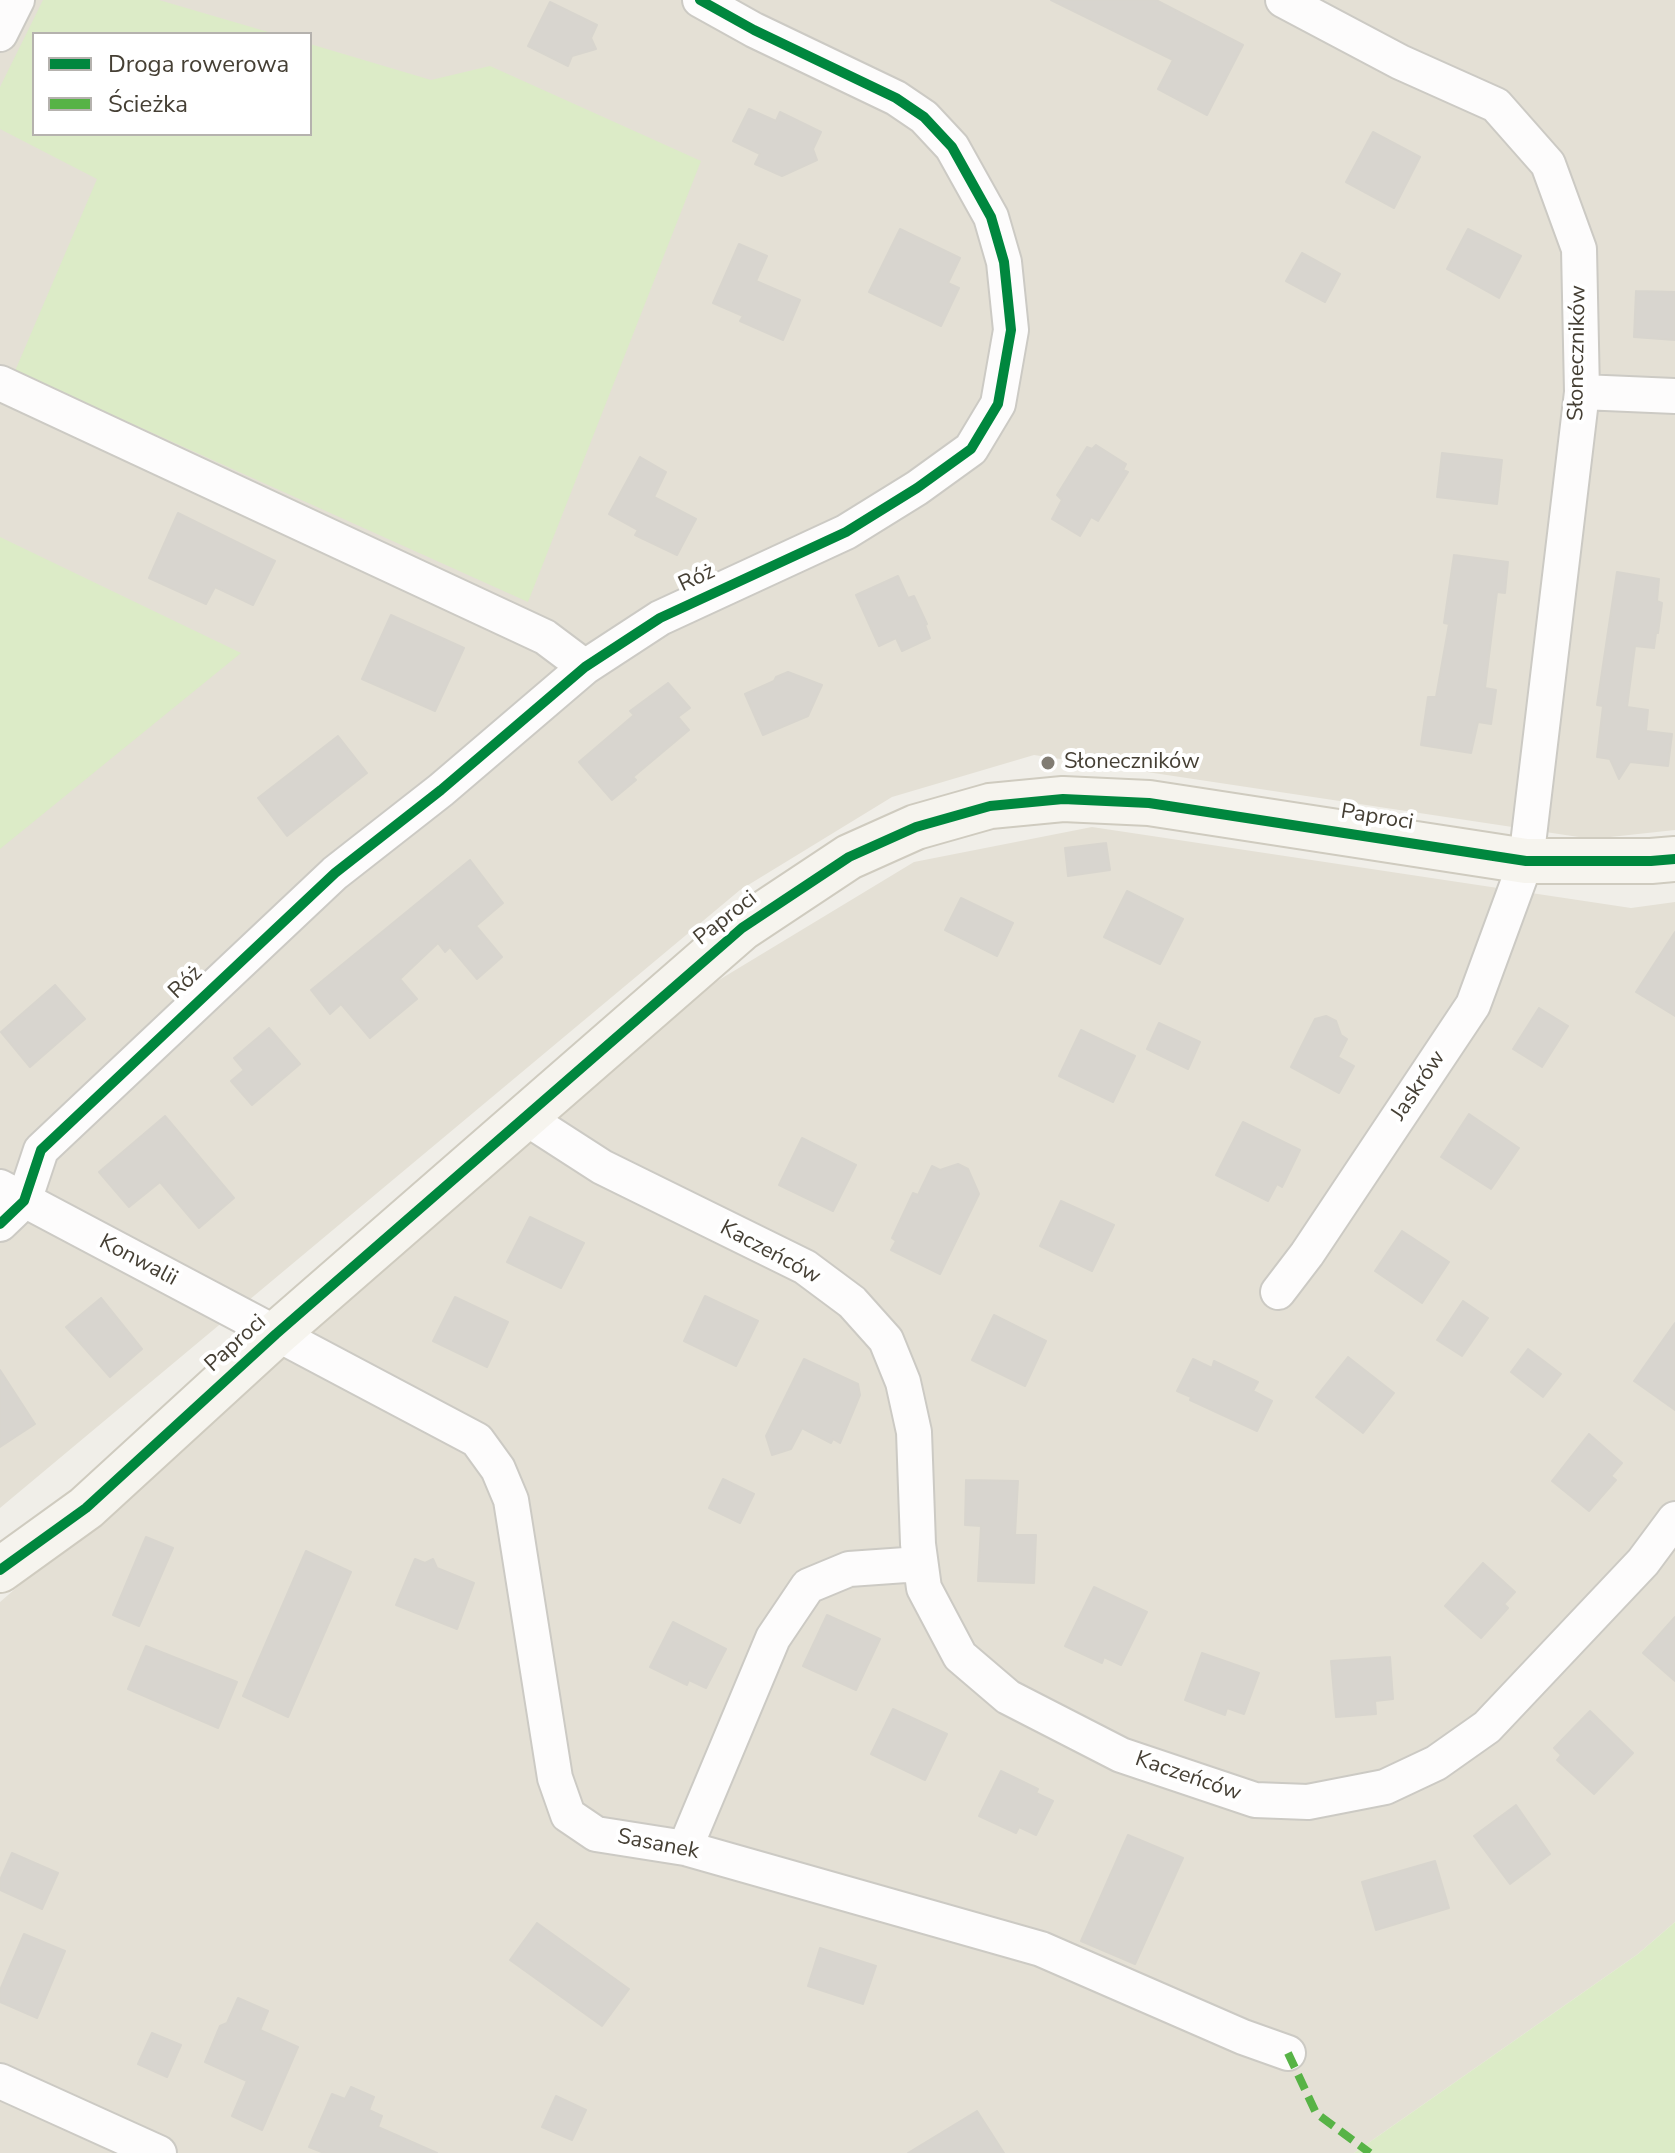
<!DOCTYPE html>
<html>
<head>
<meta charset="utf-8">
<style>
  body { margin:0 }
  #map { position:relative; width:1675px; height:2153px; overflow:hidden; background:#f0eee8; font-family:"Nunito Sans",sans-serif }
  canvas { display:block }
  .legend { position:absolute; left:32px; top:32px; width:280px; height:104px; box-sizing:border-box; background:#fff; border:2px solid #b5b2ae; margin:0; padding:10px 14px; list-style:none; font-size:24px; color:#453f34 }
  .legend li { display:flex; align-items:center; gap:16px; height:40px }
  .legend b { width:40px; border:2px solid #b5b2ae }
</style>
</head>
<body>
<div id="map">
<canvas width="1675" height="2153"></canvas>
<ul class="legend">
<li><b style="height:10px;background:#00873e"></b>Droga rowerowa</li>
<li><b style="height:10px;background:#57b346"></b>Ścieżka</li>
</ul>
</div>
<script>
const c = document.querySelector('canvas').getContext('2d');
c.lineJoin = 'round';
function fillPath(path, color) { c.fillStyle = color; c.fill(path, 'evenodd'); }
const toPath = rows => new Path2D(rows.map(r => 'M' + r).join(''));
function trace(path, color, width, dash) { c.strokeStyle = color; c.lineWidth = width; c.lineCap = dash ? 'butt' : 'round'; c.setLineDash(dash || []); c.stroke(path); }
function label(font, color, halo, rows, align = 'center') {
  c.font = font + ' "Nunito Sans",sans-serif'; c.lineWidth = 8; c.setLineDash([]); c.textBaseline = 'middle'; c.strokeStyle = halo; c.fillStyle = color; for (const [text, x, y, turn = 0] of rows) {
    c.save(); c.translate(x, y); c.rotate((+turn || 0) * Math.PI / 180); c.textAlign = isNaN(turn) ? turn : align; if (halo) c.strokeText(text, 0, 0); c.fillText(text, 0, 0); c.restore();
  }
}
fillPath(toPath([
  [0,0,1675,0,1675,830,1592,839,1034,755,892,797,740,890,0,1508],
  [34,34,310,34,310,134,34,134],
  [1092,827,1631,908,1675,902,1675,1922,1638,1954,1354,2153,0,2153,0,1602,709,986,914,862]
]), '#e4e0d5');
fillPath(toPath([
  [43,0,159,0,275,34,34,34,34,134,310,134,310,44,431,80,490,66,701,161,528,602,15,371,97,179,0,129,0,87],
  [0,537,241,653,0,849],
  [1675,1922,1675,2153,1354,2153,1638,1954]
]), '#dcebc7');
const building = toPath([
  [1051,0,1156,0,1243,45,1207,115,1158,89,1173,60,1051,0],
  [550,2,597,25,591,38,596,49,572,56,568,66,528,46,550,2],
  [749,109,776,121,780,112,821,132,813,149,817,160,782,176,755,164,760,154,733,141,749,109],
  [1373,132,1420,157,1394,208,1346,182,1373,132],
  [900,229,960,258,948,283,959,288,941,326,869,292,900,229],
  [1468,229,1521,256,1499,298,1447,269,1468,229],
  [739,244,767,256,756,281,800,300,783,340,740,321,743,316,713,303,739,244],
  [1302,253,1340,274,1325,302,1286,281,1302,253],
  [1636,291,1675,292,1675,340,1634,337,1636,291],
  [1096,445,1126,464,1123,470,1128,472,1098,521,1091,517,1080,536,1052,519,1062,500,1057,495,1087,447,1092,449,1096,445],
  [1442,453,1502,460,1497,504,1437,497,1442,453],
  [640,457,666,472,654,497,696,519,677,555,635,535,638,530,609,514,640,457],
  [178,513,275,561,253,605,215,587,206,604,149,578,178,513],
  [1454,555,1508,562,1505,593,1497,592,1485,688,1496,690,1491,724,1478,722,1471,753,1421,745,1428,697,1436,697,1449,624,1444,623,1454,555],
  [1617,572,1659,579,1657,601,1662,603,1658,633,1656,633,1654,648,1635,646,1627,707,1648,710,1646,731,1672,734,1668,766,1630,762,1619,779,1610,759,1597,757,1603,706,1597,705,1617,572],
  [898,576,908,598,914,596,927,624,925,625,930,638,902,651,896,638,879,646,856,595,898,576],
  [391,615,464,648,435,711,362,679,391,615],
  [788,672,822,685,808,716,763,735,745,694,774,681,776,677,788,672],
  [668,683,690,708,678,717,689,730,633,777,636,780,612,800,579,762,634,715,630,711,668,683],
  [338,736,367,773,287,836,258,798,338,736],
  [1106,843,1110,870,1068,876,1065,848,1106,843],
  [470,860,503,903,476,926,502,957,477,979,450,947,445,952,438,943,400,979,417,999,370,1038,341,1004,330,1014,311,990,470,860],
  [1127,891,1183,919,1160,964,1104,937,1127,891],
  [961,898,1013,923,997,956,945,930,961,898],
  [1675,932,1675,1016,1636,992,1675,932],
  [55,985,85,1019,30,1067,1,1032,55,985],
  [1539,1008,1568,1026,1542,1067,1513,1049,1539,1008],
  [1326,1016,1336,1021,1341,1035,1347,1039,1338,1057,1354,1066,1339,1093,1291,1067,1315,1019,1326,1016],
  [1159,1023,1200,1042,1188,1069,1147,1049,1159,1023],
  [269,1028,300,1064,252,1105,231,1081,244,1070,234,1058,269,1028],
  [1081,1030,1135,1056,1113,1102,1059,1076,1081,1030],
  [1469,1114,1519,1148,1491,1189,1441,1157,1469,1114],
  [165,1116,234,1198,199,1228,160,1182,129,1207,99,1172,165,1116],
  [1243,1122,1300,1150,1282,1187,1277,1184,1268,1201,1216,1175,1243,1122],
  [802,1138,856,1165,833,1211,779,1185,802,1138],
  [958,1164,968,1169,979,1194,940,1274,891,1250,896,1241,892,1238,913,1193,918,1195,932,1166,940,1170,958,1164],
  [1061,1201,1114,1225,1092,1271,1040,1246,1061,1201],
  [530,1217,584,1243,561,1288,507,1262,530,1217],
  [1402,1231,1449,1262,1422,1303,1375,1271,1402,1231],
  [705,1296,758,1321,736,1366,684,1341,705,1296],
  [455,1297,508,1322,487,1367,433,1341,455,1297],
  [101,1298,142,1349,110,1377,66,1327,101,1298],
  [1463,1301,1488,1318,1462,1356,1437,1340,1463,1301],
  [994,1315,1046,1341,1025,1386,972,1360,994,1315],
  [1675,1323,1675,1410,1634,1381,1675,1323],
  [1528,1349,1561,1374,1543,1397,1511,1372,1528,1349],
  [1348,1357,1394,1393,1363,1433,1316,1397,1348,1357],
  [804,1359,858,1384,860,1395,840,1443,833,1439,831,1443,802,1428,791,1449,772,1455,766,1436,804,1359],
  [1193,1359,1212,1368,1214,1361,1258,1382,1253,1391,1272,1401,1257,1431,1190,1400,1191,1397,1177,1391,1193,1359],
  [0,1370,35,1424,0,1447,0,1370],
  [1589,1434,1622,1463,1611,1476,1616,1480,1589,1511,1552,1481,1589,1434],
  [723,1479,754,1494,740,1523,709,1508,723,1479],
  [966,1480,1018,1481,1015,1535,1036,1535,1034,1583,978,1581,981,1526,965,1525,966,1480],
  [146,1537,173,1548,139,1626,113,1615,146,1537],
  [306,1551,351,1572,288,1717,243,1696,306,1551],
  [415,1559,425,1563,433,1559,437,1568,474,1583,457,1629,396,1605,415,1559],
  [1483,1563,1515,1592,1504,1604,1508,1608,1481,1638,1445,1606,1483,1563],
  [1094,1587,1147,1612,1121,1665,1104,1657,1102,1663,1065,1646,1094,1587],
  [827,1615,880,1639,856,1690,803,1666,827,1615],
  [1675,1617,1675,1681,1643,1653,1675,1617],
  [673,1622,726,1649,706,1688,689,1680,687,1685,650,1667,673,1622],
  [146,1646,237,1682,218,1728,128,1689,146,1646],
  [1202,1653,1259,1673,1244,1714,1227,1708,1225,1715,1185,1700,1202,1653],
  [1390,1657,1393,1699,1375,1701,1376,1714,1336,1717,1331,1661,1390,1657],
  [893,1709,947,1734,925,1780,871,1754,893,1709],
  [1590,1711,1633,1753,1594,1794,1557,1760,1561,1755,1554,1748,1590,1711],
  [1001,1771,1038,1789,1036,1793,1053,1801,1036,1835,1019,1827,1016,1833,979,1816,1001,1771],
  [1516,1805,1550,1854,1510,1884,1474,1836,1516,1805],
  [1128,1835,1183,1858,1135,1964,1081,1941,1128,1835],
  [12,1853,58,1873,42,1909,0,1890,0,1880,12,1853],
  [1435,1861,1449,1908,1376,1930,1362,1882,1435,1861],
  [537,1923,629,1989,602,2026,510,1960,537,1923],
  [24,1934,65,1951,37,2018,0,2002,0,1990,24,1934],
  [820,1948,876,1966,863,2004,808,1986,820,1948],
  [238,1998,268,2011,260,2030,298,2047,262,2130,232,2116,247,2081,205,2062,220,2026,227,2023,238,1998],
  [152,2033,181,2045,167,2077,138,2064,152,2033],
  [351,2087,374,2097,369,2110,382,2116,378,2127,437,2153,324,2153,309,2147,332,2094,345,2099,351,2087],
  [556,2096,586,2110,572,2140,542,2127,556,2096],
  [977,2111,1004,2153,908,2153,977,2111]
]);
fillPath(building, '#d8d5cf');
trace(building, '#d8d5ce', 2);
const street = toPath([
  [0,34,17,0],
  [0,383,545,637,585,667],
  [1582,392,1675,396],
  [526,1118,602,1167,805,1267,852,1302,886,1340,903,1382,914,1432,918,1544,924,1588,960,1656,1008,1697,1121,1755,1255,1800,1308,1802,1385,1787,1436,1763,1487,1727,1643,1562,1675,1519],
  [0,1187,477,1440,498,1469,511,1500,555,1778,568,1815,596,1834,685,1848,1041,1949,1243,2037,1288,2053],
  [0,1224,24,1201,41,1150,335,873,441,790,585,667,660,618,846,532,917,488,971,449,998,404,1011,330,1004,262,991,217,952,147,924,117,896,98,754,30,700,0],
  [1278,1292,1307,1254,1473,1005,1526,861,1582,392,1579,249,1548,164,1496,105,1400,62,1283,0],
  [685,1848,773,1638,808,1586,849,1569,920,1564],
  [0,2081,159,2153]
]);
const secondary = toPath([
  [0,1570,86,1508,276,1334,742,928,849,857,916,827,990,806,1063,799,1149,803,1526,861,1651,861,1675,859]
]);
trace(street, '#cccac4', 38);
trace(secondary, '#cfcbbf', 48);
trace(street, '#fdfcfc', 34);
trace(secondary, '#f6f4ee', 44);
trace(toPath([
  [1288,2053,1316,2113,1370,2153]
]), '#57b346', 8, [16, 8]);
trace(toPath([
  [0,1224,24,1201,41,1150,335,873,441,790,585,667,660,618,846,532,917,488,971,449,998,404,1011,330,1004,262,991,217,952,147,924,117,896,98,754,30,700,0],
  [0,1570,86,1508,276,1334,742,928,849,857,916,827,990,806,1063,799,1149,803,1526,861,1651,861,1675,859]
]), '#00873e', 10);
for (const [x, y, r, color] of [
  [1048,763,8,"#817c73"]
]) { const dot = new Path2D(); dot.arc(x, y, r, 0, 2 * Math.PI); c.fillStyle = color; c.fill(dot); trace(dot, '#fff', 3); }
label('22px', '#453f34', '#fff', [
  ["Słoneczników",1578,353,-89],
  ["Róż",697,579,-25],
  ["Paproci",1377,818,9],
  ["Paproci",726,919,-38],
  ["Róż",186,983,-44],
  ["Jaskrów",1419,1086,-56],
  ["Kaczeńców",770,1253,28],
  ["Konwalii",138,1261,28],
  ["Paproci",236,1344,-42],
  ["Kaczeńców",1188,1777,19],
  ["Sasanek",658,1845,11]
]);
label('22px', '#453f34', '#fff', [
  ["Słoneczników",1064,763]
], 'left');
</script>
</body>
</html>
